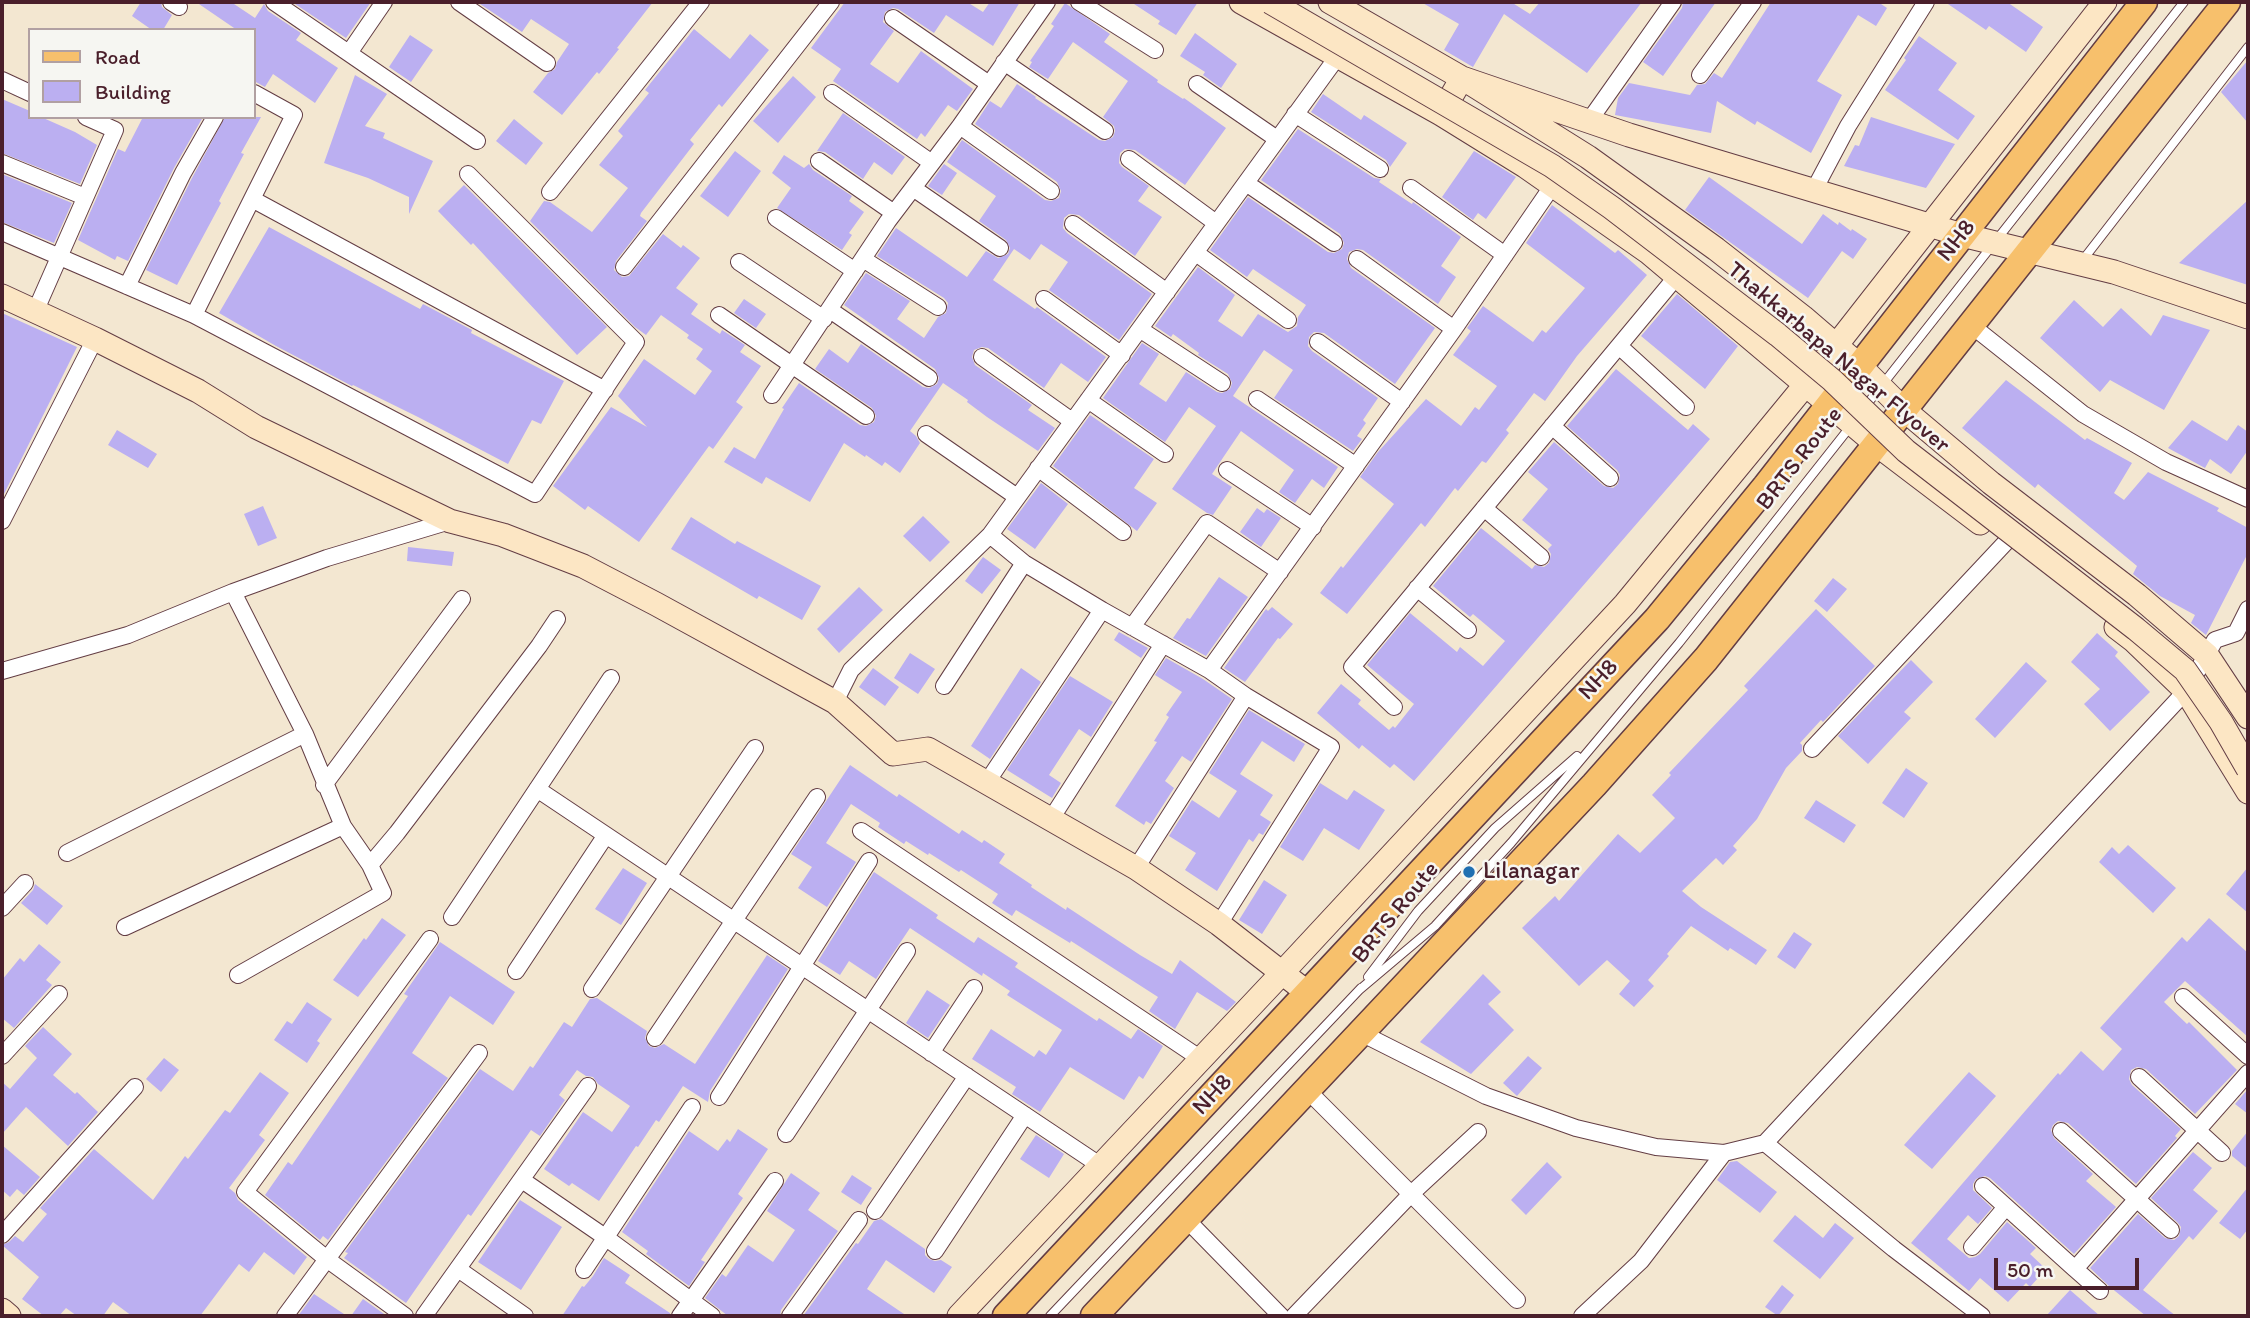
<!DOCTYPE html>
<html>
<head>
<meta charset="utf-8">
<style>
  body { margin:0 }
  #map { position:relative; width:2250px; height:1318px; overflow:hidden; background:#f3e7d1; font-family:Itim,sans-serif }
  canvas { display:block }
  .frame { position:absolute; inset:0; border:4px solid #4a1f2b; pointer-events:none }
  .legend { position:absolute; left:28px; top:28px; width:228px; height:91px; box-sizing:border-box; background:#f6f6f2; border:2px solid #b1a0a2; margin:0; padding:9px 12px; list-style:none; font-size:21px; color:#4a1f2b }
  .legend li { display:flex; align-items:center; gap:14px; height:35px }
  .legend b { width:35px; border:2px solid #b1a0a2 }
  .scale { position:absolute; left:1994px; top:1258px; width:145px; height:32px; box-sizing:border-box; border:4px solid #4a1f2b; border-top:0; padding-left:9px; font-size:21px; line-height:24px; white-space:nowrap; color:#4a1f2b; -webkit-text-stroke:5px #f6f6f2; paint-order:stroke }
</style>
</head>
<body>
<div id="map">
<canvas width="2250" height="1318"></canvas>
<div class="frame"></div>
<ul class="legend">
<li><b style="height:9px;background:#f7c06c"></b>Road</li>
<li><b style="height:19px;background:#bbaff1"></b>Building</li>
</ul>
<div class="scale">50 m</div>
</div>
<script>
const c = document.querySelector('canvas').getContext('2d');
c.lineJoin = 'round';
function fillPath(path, color) { c.fillStyle = color; c.fill(path, 'evenodd'); }
const toPath = rows => new Path2D(rows.map(r => 'M' + r).join(''));
function trace(path, color, width, dash) { c.strokeStyle = color; c.lineWidth = width; c.lineCap = dash ? 'butt' : 'round'; c.setLineDash(dash || []); c.stroke(path); }
function label(font, color, halo, rows, align = 'center') {
  c.font = font + ' Itim,sans-serif'; c.lineWidth = 5; c.setLineDash([]); c.textBaseline = 'middle'; c.strokeStyle = halo; c.fillStyle = color; for (const [text, x, y, turn = 0] of rows) {
    c.save(); c.translate(x, y); c.rotate((+turn || 0) * Math.PI / 180); c.textAlign = isNaN(turn) ? turn : align; if (halo) c.strokeText(text, 0, 0); c.fillText(text, 0, 0); c.restore();
  }
}
fillPath(toPath([
  [141,2,161,2,162,7,172,15,163,30,152,30,132,16],
  [196,2,231,2,255,18,264,4,268,11,301,33,296,40,338,68,315,103,273,74,265,87,254,81,254,30,237,30],
  [292,2,371,2,346,38],
  [477,2,653,2,617,48,619,49,599,74,597,72,562,115,533,92,548,73,555,69,557,62,569,44,531,19,522,32],
  [845,2,967,2,983,12,990,2,1020,2,993,46,946,15,934,33,898,9,893,8,885,12,883,22,894,31,870,64,898,83,921,51,973,89,957,111,948,105,925,137,921,133,917,139,833,81,841,69,811,48],
  [1131,2,1198,2,1176,35,1158,24,1160,21],
  [1421,2,1511,2,1530,14,1540,2,1642,2,1587,73,1504,14,1473,67,1444,50,1459,24],
  [1683,2,1716,2,1663,76,1643,62,1682,8],
  [1771,2,1878,2,1887,8,1876,26,1858,15,1817,81,1842,95,1811,153,1757,121,1755,125,1717,101,1711,133,1615,115,1618,98,1629,83,1690,95,1697,85,1705,84,1714,73,1722,78],
  [1945,2,2007,2,2043,27,2026,52,1989,26,1986,30],
  [1065,3,1110,34,1104,42,1158,80,1157,82,1183,99,1184,98,1226,128,1185,185,1135,150,1125,149,1120,153,1119,163,1122,167,1149,186,1138,201,1162,217,1135,256,1079,215,1069,214,1064,218,1063,228,1067,233,1152,294,1119,340,1049,290,1068,262,1041,244,1030,260,1014,249,993,280,1035,309,1037,307,1106,357,1088,382,1061,363,1044,388,988,348,982,347,974,350,972,357,975,365,1032,405,1028,410,1055,428,1038,451,987,417,967,402,968,400,943,383,910,431,916,436,920,443,900,473,885,462,882,466,866,455,865,457,844,443,810,502,766,477,762,484,724,462,734,447,755,459,784,409,782,408,799,383,860,425,866,426,874,422,876,416,872,408,815,369,829,349,848,363,861,344,923,387,929,388,937,384,939,378,935,369,844,305,866,273,910,301,897,319,924,338,938,317,946,313,948,303,944,298,877,256,896,228,967,277,986,251,998,258,1008,254,1010,248,1006,240,979,221,996,196,947,162,962,140,1045,200,1051,201,1059,198,1061,191,1057,182,975,124,990,101,1001,108,1017,84,1036,97,1035,98,1099,140,1105,141,1113,137,1115,131,1114,126,1103,117,1128,81,1073,42,1048,79,1029,67,1032,62,1030,61,1054,26,1051,24],
  [694,29,730,59,750,34,769,50,722,107,719,104,690,140,694,144,641,213,640,216,647,221,616,261,614,270,622,277,629,276,663,234,681,248,683,245,700,258,676,288,698,304,691,314,720,334,722,330,745,345,740,352,761,366,736,402,743,407,713,449,709,446,639,542,588,506,585,510,553,486,611,407,647,427,618,396,644,359,695,395,712,371,696,359,703,349,687,338,689,335,661,315,646,335,635,327,530,221,544,201,550,202,592,232,628,188,599,165,623,136,618,131,649,93,645,90],
  [1195,33,1237,64,1221,88,1203,75,1205,72,1180,56],
  [410,35,433,50,411,82,389,67],
  [1919,36,1957,63,1938,90,1975,116,1958,140,1885,90,1906,60,1904,58],
  [2248,60,2248,123,2221,92],
  [355,75,387,94,365,126,385,133,383,138,433,161,409,214,409,197,368,178,324,163],
  [793,76,816,97,778,143,753,121],
  [1323,94,1361,120,1364,115,1407,143,1390,167,1386,160,1311,112],
  [2,99,30,111,30,117,41,117,75,132,97,145,80,184,2,153],
  [843,113,905,157,892,175,874,162,863,179,825,152,817,151],
  [143,117,203,117,174,168,128,261,117,256,115,260,78,240,118,149,125,152],
  [225,117,261,117,241,153,244,154,219,201,221,203,177,285,146,270,192,178],
  [1871,117,1955,144,1926,188,1844,166,1855,145,1859,146],
  [514,119,543,143,526,165,496,141],
  [1298,129,1374,178,1381,179,1379,182,1412,204,1413,202,1461,237,1441,266,1456,277,1438,304,1363,250,1357,249,1349,252,1347,259,1351,268,1435,328,1395,384,1324,333,1314,332,1309,337,1308,346,1312,351,1378,398,1363,420,1366,423,1357,436,1362,439,1353,451,1274,398,1293,370,1264,350,1233,396,1338,467,1324,488,1312,479,1295,503,1279,492,1294,470,1241,431,1212,474,1232,487,1213,515,1207,513,1172,489,1216,426,1189,407,1165,442,1103,398,1142,343,1159,354,1139,384,1166,402,1186,372,1217,392,1222,393,1230,389,1232,383,1228,374,1198,355,1199,353,1173,334,1171,337,1155,326,1198,267,1235,295,1218,321,1242,337,1258,314,1288,332,1297,326,1298,317,1306,305,1253,269,1247,277,1210,250,1248,197,1328,252,1334,253,1342,249,1344,243,1340,234,1261,180],
  [735,151,761,171,728,217,700,196],
  [1474,151,1516,177,1486,219,1478,213,1473,220,1442,197],
  [784,155,804,168,809,164,813,170,852,196,849,201,864,212,849,233,852,235,842,250,777,208,791,188,772,173],
  [944,164,957,173,942,195,928,186],
  [2,174,72,203,54,243,2,222],
  [1709,177,1802,244,1823,214,1838,225,1839,222,1851,231,1852,229,1867,239,1853,259,1842,251,1808,298,1685,210],
  [464,185,607,327,577,355,473,243,471,245,438,211],
  [2248,200,2248,285,2179,263],
  [1552,205,1615,253,1618,250,1647,275,1577,356,1545,401,1534,393,1506,430,1509,433,1486,463,1482,461,1458,491,1455,488,1425,527,1421,523,1347,614,1320,593,1341,566,1343,568,1394,504,1360,477,1378,452,1426,399,1461,426,1475,407,1479,410,1497,386,1453,355,1471,331,1467,328,1483,306,1533,342,1542,330,1546,333,1585,288,1526,243],
  [269,227,420,309,423,304,472,330,471,333,564,381,541,424,532,420,508,464,418,417,353,385,352,386,276,346,219,313],
  [1677,294,1738,346,1705,389,1641,336],
  [744,299,766,314,756,328,734,313],
  [2074,300,2103,327,2121,308,2151,336,2163,315,2210,330,2164,410,2110,380,2100,392,2040,338],
  [2,313,77,347,2,498],
  [1616,369,1688,430,1693,424,1710,439,1414,781,1394,764,1390,768,1362,745,1359,749,1317,713,1341,684,1361,700,1358,704,1389,730,1393,726,1395,728,1414,704,1367,665,1410,613,1457,652,1460,647,1483,666,1505,641,1473,614,1470,617,1433,586,1481,528,1532,569,1535,565,1544,567,1549,563,1551,554,1548,549,1552,545,1522,520,1548,489,1528,472,1554,442,1604,486,1613,488,1618,484,1620,475,1617,470,1567,426],
  [2006,380,2085,440,2087,438,2132,463,2114,493,2124,500,2148,472,2219,508,2217,511,2248,528,2248,553,2206,635,2191,623,2195,615,2160,596,2133,574,2137,566,2038,484,2035,488,1962,428],
  [1090,415,1154,459,1134,488,1157,503,1137,531,1053,466],
  [2192,420,2227,441,2238,425,2248,432,2248,450,2231,474,2210,459,2205,468,2168,448],
  [117,430,157,454,148,468,108,445],
  [1041,483,1068,504,1035,549,1007,529],
  [263,506,277,538,258,546,244,514],
  [1257,508,1264,513,1267,509,1281,518,1261,547,1240,532],
  [923,516,950,542,930,562,903,536],
  [691,517,735,544,737,541,821,586,802,620,759,596,757,599,671,549],
  [408,547,454,552,452,566,407,561],
  [983,557,1001,570,982,594,965,581],
  [1219,577,1248,597,1206,656,1173,638,1187,618,1190,619],
  [1833,578,1847,589,1827,612,1814,601],
  [859,587,883,610,839,653,817,629],
  [1272,607,1293,624,1280,639,1278,638,1245,682,1224,668,1266,609,1268,611],
  [1816,609,1875,666,1823,722,1821,720,1800,743,1802,745,1802,751,1786,768,1757,819,1733,846,1737,850,1723,865,1716,858,1682,891,1701,907,1767,950,1756,965,1730,948,1728,951,1691,926,1667,954,1669,956,1648,980,1654,986,1634,1007,1619,994,1630,981,1607,960,1579,986,1522,928,1555,896,1559,901,1618,834,1640,853,1675,818,1652,795,1671,775,1669,773,1748,690,1744,686],
  [1119,632,1148,648,1141,658,1114,640],
  [2097,633,2118,652,2115,656,2150,692,2110,731,2084,704,2100,689,2071,662],
  [910,653,935,669,918,694,894,678],
  [1166,658,1203,679,1232,699,1191,762,1182,756,1165,781,1174,788,1151,824,1146,821,1144,825,1115,806,1157,742,1154,741,1169,717,1166,715,1182,692,1155,675],
  [1911,660,1933,682,1904,712,1911,718,1868,764,1838,736],
  [2026,662,2047,681,1995,738,1975,719],
  [873,668,899,687,885,706,859,687],
  [1021,668,1041,682,990,759,971,746],
  [1070,676,1113,702,1091,737,1079,729,1049,775,1061,783,1052,798,1007,770],
  [1249,710,1305,744,1294,762,1262,741,1240,774,1273,795,1260,815,1271,822,1263,835,1259,833,1253,842,1249,839,1217,891,1185,870,1196,853,1169,836,1192,800,1219,818,1237,791,1209,773],
  [850,765,897,797,899,794,959,834,962,830,982,843,984,840,1005,854,999,863,1032,885,1031,887,1066,910,1067,907,1140,955,1172,974,1180,960,1236,1002,1227,1011,1197,992,1175,1029,1149,1011,1158,997,1071,941,1070,943,1016,910,1012,916,992,903,998,894,961,870,959,872,929,853,928,855,906,841,904,844,878,827,880,823,851,804,826,843,856,862,827,907,798,888,812,867,791,854],
  [1906,768,1928,783,1904,818,1882,803],
  [1320,783,1347,800,1354,790,1385,810,1359,850,1324,828,1303,861,1280,847],
  [1816,800,1856,825,1844,843,1804,818],
  [2128,845,2176,888,2153,913,2099,862,2112,847,2119,854],
  [2248,867,2248,913,2226,894],
  [623,868,647,883,621,925,595,909],
  [874,872,938,915,936,918,974,943,978,937,1018,963,1015,967,1097,1021,1099,1018,1131,1039,1138,1029,1163,1046,1143,1079,1139,1076,1124,1100,1070,1067,1040,1112,1012,1094,1016,1087,972,1059,991,1029,1034,1057,1039,1050,1046,1055,1062,1030,1007,995,1010,991,983,973,982,976,910,928,876,979,849,961,840,975,818,961],
  [1264,880,1287,895,1262,934,1239,920],
  [35,884,63,906,47,925,21,903,33,890],
  [382,918,406,935,358,997,333,980,364,938,366,940],
  [2209,918,2248,953,2248,1037,2185,981,2164,1002,2187,1024,2189,1022,2237,1070,2195,1114,2146,1069,2137,1067,2131,1070,2129,1079,2132,1085,2181,1129,2175,1136,2177,1138,2136,1184,2068,1123,2058,1121,2053,1125,2051,1130,2054,1138,2093,1174,2086,1181,2116,1207,2074,1254,1990,1178,1985,1176,1976,1179,1973,1184,1973,1190,1992,1208,1978,1224,1968,1215,1947,1239,1969,1258,1975,1257,1980,1254,2007,1222,2036,1248,2030,1254,2046,1269,2030,1287,2026,1283,2008,1302,1980,1278,1969,1291,1911,1243,2058,1073,2060,1075,2081,1051,2103,1071,2122,1049,2100,1028,2182,937,2187,942],
  [1794,932,1812,944,1795,969,1777,957],
  [440,942,515,992,493,1025,450,996,412,1053,448,1078,328,1240,323,1236,320,1240,265,1195,288,1162,292,1165,408,996,404,994],
  [39,944,61,962,46,980,52,985,14,1028,2,1018,2,980,20,958,24,962],
  [767,955,788,969,710,1091,708,1102,683,1086,659,1122,656,1120,638,1147,636,1146,599,1201,572,1183,569,1186,544,1169,583,1112,612,1132,630,1106,598,1084,593,1077,586,1076,577,1070,559,1095,565,1100,540,1136,531,1130,471,1216,468,1214,406,1303,344,1258,348,1253,345,1252,480,1069,513,1091,530,1066,533,1068,564,1022,572,1027,590,999,597,998,647,1031,645,1038,649,1046,655,1048,664,1044,695,1064],
  [1483,974,1501,992,1488,1004,1514,1030,1471,1074,1420,1042],
  [927,990,950,1005,928,1038,906,1023],
  [307,1002,332,1019,317,1041,320,1043,307,1063,274,1040,287,1021,292,1024],
  [43,1027,72,1054,53,1075,75,1094,77,1092,98,1112,68,1146,26,1107,2,1134,2,1082,10,1089,37,1058,25,1046],
  [1528,1056,1542,1068,1517,1096,1503,1083],
  [164,1058,179,1070,161,1092,146,1079],
  [260,1072,289,1093,259,1135,265,1140,229,1188,235,1193,238,1200,307,1257,294,1275,264,1252,249,1272,239,1264,200,1316,132,1316,113,1302,103,1316,77,1316,66,1308,59,1316,44,1316,22,1299,39,1277,2,1245,9,1242,15,1236,23,1242,47,1214,40,1208,94,1149,153,1200,185,1156,188,1159,225,1110,230,1113],
  [1969,1072,1996,1096,1932,1169,1904,1145],
  [2248,1089,2248,1114,2235,1104],
  [738,1129,768,1149,738,1194,743,1198,701,1260,705,1262,689,1286,646,1254,648,1251,622,1232,689,1131,718,1151,727,1139,730,1142],
  [2248,1131,2248,1169,2232,1156,2232,1151],
  [1036,1135,1064,1154,1049,1178,1020,1159],
  [2,1145,40,1177,24,1195,17,1189,10,1197,2,1190],
  [2193,1152,2212,1168,2193,1190,2218,1211,2193,1240,2189,1236,2143,1290,2176,1316,2146,1316,2110,1287,2090,1268,2138,1214,2165,1238,2174,1240,2179,1236,2181,1227,2178,1223,2151,1198],
  [1737,1161,1777,1192,1760,1213,1717,1180,1730,1162],
  [1547,1162,1562,1177,1526,1215,1511,1200],
  [791,1173,820,1193,808,1210,838,1231,781,1310,780,1316,728,1316,705,1298,722,1274,726,1277,748,1245,773,1262,795,1230,767,1211],
  [852,1175,872,1188,861,1205,841,1192],
  [2248,1187,2248,1229,2240,1239,2219,1223],
  [520,1200,562,1227,521,1290,478,1262],
  [1795,1215,1823,1238,1835,1223,1854,1238,1820,1279,1773,1241],
  [881,1219,925,1249,925,1255,929,1259,935,1261,941,1260,952,1267,934,1293,886,1260,867,1289,907,1316,803,1316,856,1243,858,1244,874,1221],
  [604,1258,630,1275,625,1283,670,1313,670,1316,562,1316,582,1286,584,1287,593,1276],
  [1782,1285,1794,1295,1778,1316,1765,1307],
  [2070,1290,2100,1316,2046,1316],
  [314,1294,347,1316,298,1316],
  [363,1299,387,1316,351,1316]
]), '#bbaff1');
const lane = toPath([
  [2082,261,2248,47],
  [1864,408,2184,2],
  [1368,977,1418,911,1495,828,1577,756],
  [1358,991,1435,926,1511,843,1679,643,1850,427],
  [1050,1316,1361,988]
]);
const street = toPath([
  [171,2,179,7],
  [274,2,477,141],
  [459,2,547,63],
  [1079,2,1155,50],
  [893,18,989,84],
  [349,53,384,2],
  [1004,62,1105,131],
  [1700,75,1753,2],
  [2,80,30,93],
  [1197,84,1277,139],
  [832,93,932,163],
  [1295,114,1380,169],
  [1589,121,1673,2],
  [960,126,1051,191],
  [1129,159,1216,223],
  [819,161,894,213],
  [2,163,85,197],
  [1246,183,1334,243],
  [913,188,1000,248],
  [1411,188,1505,255],
  [1814,190,1848,126,1926,2],
  [550,192,701,2],
  [252,199,605,390],
  [776,218,855,271],
  [1073,224,1167,292],
  [2,232,194,315,294,115,254,93],
  [1196,253,1288,320],
  [863,259,938,307],
  [1357,259,1454,329],
  [739,262,824,319],
  [624,267,831,2],
  [127,286,183,173,215,117],
  [1044,299,1122,355],
  [830,310,929,378],
  [35,312,115,130,86,117],
  [194,315,535,494,636,342,468,174],
  [719,315,866,416],
  [1971,325,2083,414,2166,462,2248,499],
  [1141,330,1222,383],
  [1318,342,1402,402],
  [1619,346,1686,407],
  [982,357,1072,421],
  [772,395,888,221,960,126,1047,2],
  [1257,399,1356,466],
  [1088,400,1165,454],
  [1552,426,1610,478],
  [926,434,1017,497],
  [1038,468,1123,532],
  [1227,470,1313,527],
  [1484,508,1541,557],
  [2,521,95,339],
  [990,535,1024,563,1102,610],
  [1417,588,1468,630],
  [233,592,305,734],
  [1132,627,1207,523,1280,572],
  [1209,670,1454,329,1553,185],
  [2,671,128,635,233,592,327,558,450,521],
  [944,686,1024,563],
  [835,702,851,670,990,535,1338,56],
  [1394,707,1352,667,1677,276],
  [1812,749,2006,542],
  [987,782,1102,610,1209,670,1246,696,1331,747,1219,924],
  [324,785,462,599],
  [537,789,1101,1166],
  [1051,819,1163,644],
  [861,831,1201,1059],
  [67,853,305,734,343,826,370,865,383,893,238,975],
  [370,865,397,833,539,646,557,619],
  [1136,868,1246,696],
  [2,908,25,883],
  [452,917,611,678],
  [125,927,343,826],
  [516,971,606,835],
  [592,989,755,748],
  [2183,997,2248,1056],
  [1361,1033,1486,1096,1576,1128,1656,1147,1724,1153,1765,1143,2186,691,2215,640,2236,633,2248,609],
  [655,1038,817,797],
  [931,1053,974,988],
  [2,1056,59,994],
  [2139,1077,2222,1153],
  [1307,1090,1517,1300],
  [719,1097,869,861],
  [2061,1131,2171,1230],
  [786,1134,907,951],
  [1765,1143,1894,1249,1982,1316],
  [522,1180,605,1237,712,1316],
  [1983,1186,2075,1269],
  [875,1211,967,1076],
  [1186,1219,1281,1316],
  [2,1235,135,1087],
  [1972,1247,2006,1207],
  [935,1251,1025,1115],
  [458,1269,525,1316],
  [584,1270,692,1107],
  [2100,1291,2075,1269,2248,1073],
  [285,1316,479,1053],
  [405,1316,328,1260,245,1192,430,939],
  [424,1316,588,1086],
  [680,1316,775,1181],
  [790,1316,859,1220],
  [1294,1316,1411,1194,1478,1132],
  [1582,1316,1641,1261,1724,1153]
]);
const secondary = toPath([
  [1241,2,1441,114,1525,166,1648,252,1876,444,1980,523],
  [1330,2,1462,78,1588,157,1716,249,1803,317,1860,366,1903,409,1991,483,2137,595,2207,655,2248,717],
  [1441,114,1462,78,1629,135,1962,235,2114,272,2248,317],
  [2,296,95,339,198,391,256,427,450,521,503,535,583,566,656,604,835,702,893,754,928,749,1136,868,1219,924,1308,993],
  [2116,627,2133,640,2186,691,2248,792],
  [2,1310,9,1316],
  [959,1316,1282,973,1625,604,1806,384,2105,2]
]);
const primary = toPath([
  [1006,1316,1657,619,1766,486,2144,2],
  [1094,1316,1594,785,1706,659,2227,2]
]);
trace(lane, '#633d44', 10);
trace(street, '#633d44', 18);
trace(secondary, '#633d44', 25);
trace(primary, '#633d44', 29);
trace(lane, '#fff', 8);
trace(street, '#fff', 16);
trace(secondary, '#fce6c4', 23);
trace(primary, '#f7c06c', 26);
const secondaryBridge = toPath([
  [1270,2,1552,166,1612,208,1778,335,1832,380,1906,451,2136,629,2185,670,2221,722,2248,769]
]);
trace(secondaryBridge, '#633d44', 25, []);
trace(secondaryBridge, '#fce6c4', 23);
for (const [x, y, r, color] of [
  [1469,872,7,"#1f6fb2"]
]) { const dot = new Path2D(); dot.arc(x, y, r, 0, 2 * Math.PI); c.fillStyle = color; c.fill(dot); trace(dot, '#f6f6f2', 2.5); }
label('24px', '#4a1f2b', '#f6f6f2', [
  ["NH8",1957,241,-52],
  ["Thakkarbapa Nagar Flyover",1838,358,40],
  ["BRTS Route",1800,459,-52],
  ["NH8",1599,680,-47],
  ["BRTS Route",1396,913,-51],
  ["NH8",1213,1095,-47]
]);
label('24px', '#4a1f2b', '#f6f6f2', [
  ["Lilanagar",1483,872]
], 'left');
</script>
</body>
</html>
